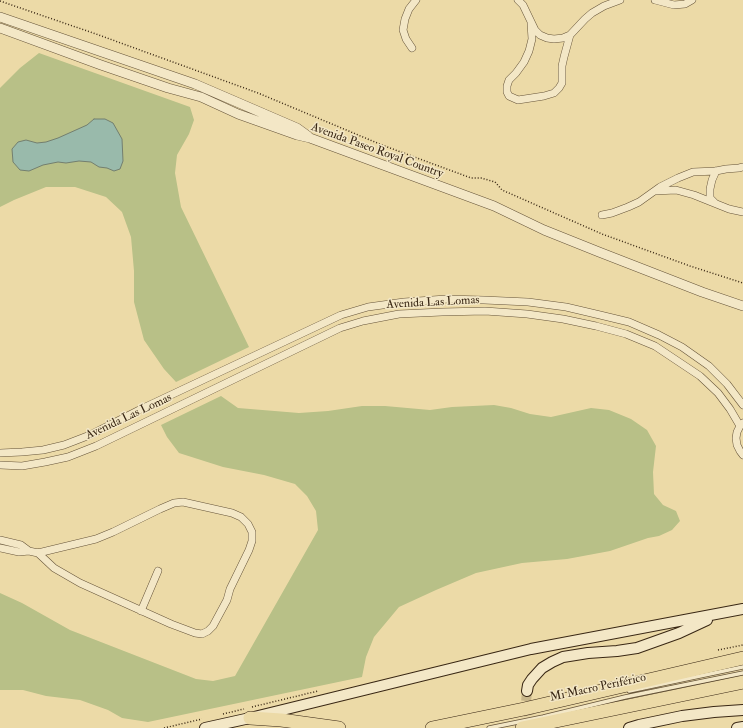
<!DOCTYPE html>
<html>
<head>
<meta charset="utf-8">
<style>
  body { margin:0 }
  canvas { display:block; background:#ecdaa7 }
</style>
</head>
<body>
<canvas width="743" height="728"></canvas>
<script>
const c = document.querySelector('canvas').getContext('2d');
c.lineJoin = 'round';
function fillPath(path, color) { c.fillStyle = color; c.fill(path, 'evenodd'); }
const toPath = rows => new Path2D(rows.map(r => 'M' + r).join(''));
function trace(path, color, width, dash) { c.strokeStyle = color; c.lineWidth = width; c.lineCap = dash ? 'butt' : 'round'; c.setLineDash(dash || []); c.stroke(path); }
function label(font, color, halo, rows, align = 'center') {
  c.font = font + ' "IM FELL Double Pica",serif'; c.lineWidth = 3; c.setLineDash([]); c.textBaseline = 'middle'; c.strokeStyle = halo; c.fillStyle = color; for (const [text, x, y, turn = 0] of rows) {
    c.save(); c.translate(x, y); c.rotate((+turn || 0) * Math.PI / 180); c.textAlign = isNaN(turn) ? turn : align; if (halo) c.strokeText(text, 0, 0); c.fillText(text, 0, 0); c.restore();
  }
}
fillPath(toPath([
  [39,53,190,107,194,120,189,134,177,155,175,173,181,207,249,347,176,382,164,369,144,340,134,302,134,271,131,237,122,212,106,197,75,187,46,187,14,200,0,207,0,88,20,68],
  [221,396,238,408,299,413,328,411,362,406,385,406,430,410,452,407,494,405,511,408,530,414,551,417,591,408,609,410,631,419,647,430,656,446,653,472,654,494,663,505,676,511,680,521,672,530,659,536,648,538,610,551,567,559,522,563,476,573,436,590,399,607,374,637,366,657,362,677,148,722,122,718,108,710,80,700,46,696,23,690,0,690,0,593,22,603,70,630,196,679,213,681,235,676,318,530,316,511,307,496,295,484,264,475,223,467,179,453,167,437,161,425]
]), '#b8c087');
const water = toPath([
  [94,119,105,119,113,123,122,139,123,161,120,169,114,171,107,168,99,167,91,162,79,161,66,163,58,162,43,165,29,171,20,170,13,162,12,149,18,142,26,140,37,143,46,142,58,138,87,125,94,119]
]);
fillPath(water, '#99baab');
trace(water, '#737f6f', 1);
trace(toPath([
  [527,691,526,703,529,716,533,728]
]), '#c8b68a', 10, [10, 5]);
const service = toPath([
  [629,691,743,667],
  [489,728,543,717,625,697,743,673]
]);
const minor = toPath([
  [518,0,523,5,535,30,540,35,547,38,554,39,563,38,570,35,585,19,592,13,604,6,620,0],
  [655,0,674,5,685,4,692,0],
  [531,23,532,39,529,51,524,62,516,73,509,80,507,86,507,92,509,96,518,100,544,96,554,93,559,88,562,83,562,66,564,57,570,35],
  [412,48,406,39,403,30,405,19,409,9,416,0],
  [655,191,676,190,694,195,729,209,743,212],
  [715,203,710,198,710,189,712,180,716,171],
  [602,215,612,213,628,207,639,202,660,187,678,178,693,172,716,171,726,169,739,168,743,167],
  [743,423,740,426,737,432,736,438,737,445,740,451,743,455],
  [0,453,22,452,43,450,64,445,90,435,139,410,341,315,368,307,404,302,446,299,484,300,528,302,566,307,600,315,629,322,659,335,682,347,709,366,727,384,743,405],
  [0,465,22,466,45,462,68,457,96,446,340,328,363,321,399,314,442,312,485,311,527,314,563,319,596,326,626,334,655,346,700,376,718,393,730,409,740,426],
  [0,540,21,545,29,551,38,553,96,539,113,532,160,509,174,503,183,502,232,513,241,517,248,524,252,532,252,541,249,550,230,589,227,600,213,626,208,631,202,634,195,633,171,624,80,583,54,568,38,553],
  [0,548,19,552,29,551],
  [141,611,158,571]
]);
const tertiary = toPath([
  [0,17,195,84,297,128,308,136],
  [0,28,101,65,168,88,201,97,238,114,297,135,310,138,494,206,544,230,599,252,702,292,743,306]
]);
const secondary = toPath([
  [527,691,528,685,532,679,542,668,552,662,563,657,588,653,617,651,637,648,679,633,707,620],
  [205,728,250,718,531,649,743,609],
  [629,728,639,725,682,716,714,712,743,710],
  [737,728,743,727]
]);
const motorway = toPath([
  [250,718,281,720,339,728],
  [432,728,524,709,743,658],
  [522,728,743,682]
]);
trace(service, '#665439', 5);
trace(minor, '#665439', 8);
trace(tertiary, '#665439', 10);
trace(secondary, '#392714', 12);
trace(motorway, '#392714', 14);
trace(toPath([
  [0,1,96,34,258,93,382,145,471,178,481,178,495,182,502,190,602,234,690,266,743,283],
  [718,650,743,645],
  [252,707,318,691],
  [223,714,244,709],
  [164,728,202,719]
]), '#392714', 1.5, [1, 2]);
trace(service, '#f3e7c6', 3.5);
trace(minor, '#f3e7c6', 7);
trace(tertiary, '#f3e7c6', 9);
trace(secondary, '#f3e7c6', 10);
trace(motorway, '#ecdaa7', 13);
label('12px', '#392714', '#f3e7c6', [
  ["Avenida Paseo Royal Country",377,151,20],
  ["Avenida Las Lomas",433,303,-3],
  ["Avenida Las Lomas",129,417,-25],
  ["Mi Macro Periférico",598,688,-12]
]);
</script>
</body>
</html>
